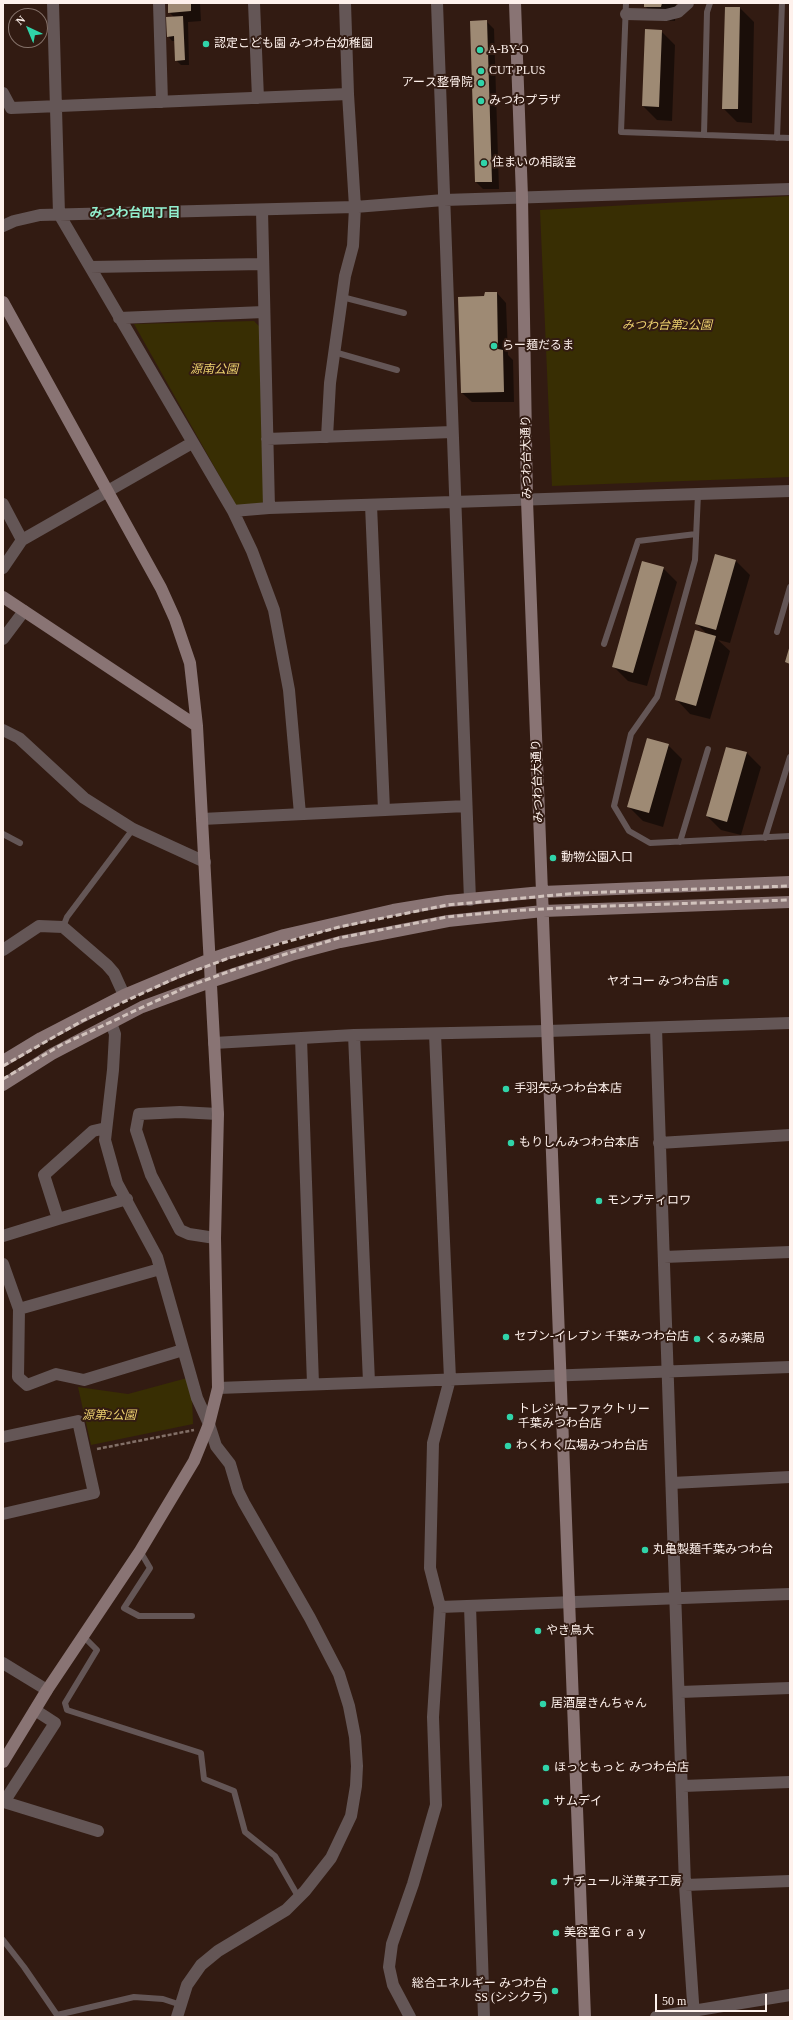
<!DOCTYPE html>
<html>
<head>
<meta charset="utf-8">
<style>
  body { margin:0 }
  #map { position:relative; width:793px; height:2020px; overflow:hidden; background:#321b12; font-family:"Times New Roman",serif }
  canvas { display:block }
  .frame { position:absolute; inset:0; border:4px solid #fef1ec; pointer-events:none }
  .north { position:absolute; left:8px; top:8px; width:40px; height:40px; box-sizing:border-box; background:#321b12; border:1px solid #847169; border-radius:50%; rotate:316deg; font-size:11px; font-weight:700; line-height:16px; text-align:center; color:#fef1ec }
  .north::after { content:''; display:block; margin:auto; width:14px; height:18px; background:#30d4a9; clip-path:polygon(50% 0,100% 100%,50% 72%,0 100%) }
  .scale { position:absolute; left:655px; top:1994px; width:112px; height:18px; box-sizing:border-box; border:2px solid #fef1ec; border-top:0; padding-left:5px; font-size:12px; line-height:14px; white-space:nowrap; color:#fef1ec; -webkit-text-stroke:3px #321b12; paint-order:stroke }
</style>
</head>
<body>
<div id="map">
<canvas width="793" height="2020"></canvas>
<div class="frame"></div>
<div class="north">N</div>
<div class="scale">50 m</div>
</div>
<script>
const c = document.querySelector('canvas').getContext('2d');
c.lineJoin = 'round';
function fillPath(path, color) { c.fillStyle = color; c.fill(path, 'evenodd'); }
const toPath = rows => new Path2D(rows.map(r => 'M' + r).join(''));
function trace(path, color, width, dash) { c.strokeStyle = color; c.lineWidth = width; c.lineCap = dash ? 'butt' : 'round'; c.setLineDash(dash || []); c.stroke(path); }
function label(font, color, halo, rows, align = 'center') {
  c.font = font + ' "Times New Roman","Noto Sans JP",serif'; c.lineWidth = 4; c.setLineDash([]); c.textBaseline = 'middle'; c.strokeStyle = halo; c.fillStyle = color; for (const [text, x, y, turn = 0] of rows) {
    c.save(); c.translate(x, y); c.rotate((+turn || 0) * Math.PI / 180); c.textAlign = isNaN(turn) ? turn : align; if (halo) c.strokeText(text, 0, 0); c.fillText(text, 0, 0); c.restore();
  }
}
fillPath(toPath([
  [790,196,790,477,552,486,540,210],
  [254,321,260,327,266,499,261,504,237,507,134,324],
  [187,1378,192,1396,193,1424,91,1445,78,1387,128,1394]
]), '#382e03');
fillPath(toPath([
  [169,3,200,3,201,21,188,22,189,65,181,65,176,60,175,41,172,41,168,36,174,17,169,12],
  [645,3,676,3,675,21,659,20,645,6],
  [726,8,740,8,754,22,752,123,737,122,723,108],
  [486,21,494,29,499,189,483,189,476,182],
  [661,31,675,45,672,121,657,120,643,106],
  [497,293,506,303,508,355,513,360,514,402,472,402,462,393,485,297],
  [736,561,750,575,730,643,718,640,730,651,710,719,690,714,676,699,708,635,696,623],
  [663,568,677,582,647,686,628,681,613,666],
  [668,745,682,759,663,827,643,821,629,807],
  [747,753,761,767,741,835,721,830,707,816]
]), '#0007');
fillPath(toPath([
  [168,3,191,3,191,11,168,13],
  [644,3,662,3,661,7,644,7],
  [725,7,740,7,738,109,722,109],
  [183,16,185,60,175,61,174,36,167,37,166,17],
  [487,20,492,182,475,182,470,21],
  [645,29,662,30,659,107,642,106],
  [485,292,497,292,498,349,503,350,504,392,461,393,458,297,484,296],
  [715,554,736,560,716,630,695,624],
  [642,561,664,567,633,673,612,667],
  [695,630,716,636,696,706,675,700],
  [790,645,790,664,785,662],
  [647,738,669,744,649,813,627,807],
  [726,747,747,752,727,822,706,816]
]), '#9e8a74');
trace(toPath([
  [97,1449,194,1430]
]), '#826f67', 2.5, [4, 2]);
trace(toPath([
  [626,3,621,132,790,138],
  [704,135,707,12,710,3],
  [777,138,782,3],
  [342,297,404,313],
  [334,352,397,370],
  [698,494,695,560,657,697,631,734,614,806,629,831,650,843,790,836],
  [777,632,790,587],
  [604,644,638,541,696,534],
  [3,834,20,843],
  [765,838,790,757],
  [680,842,708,749],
  [63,927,67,917,133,829],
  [140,1551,150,1568,124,1608,139,1616,192,1616],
  [83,1636,97,1650,65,1703,67,1710,201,1753,204,1779,234,1791,245,1832,275,1856,299,1898],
  [3,1940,24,1967,57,2015,134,1997,163,1999,181,2005]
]), '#645656', 6);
trace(toPath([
  [53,3,59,214,233,511,252,551,274,610,289,690,300,814],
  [159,3,162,102],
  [254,3,258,98],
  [345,3,348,94],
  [437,3,470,900],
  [626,14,666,15,678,12,688,3],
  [3,93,11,108,348,94,355,207,353,246,345,276,330,383,327,437],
  [262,210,269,508],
  [3,226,14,221,40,215,355,207,444,200,790,189],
  [90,267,263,264],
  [119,318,264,312],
  [267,439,452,432],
  [3,504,22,540],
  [371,505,384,810],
  [233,511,269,508,790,491],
  [3,568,22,540,192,443],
  [3,639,24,611],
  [3,730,19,738,84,798,133,829,205,862],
  [202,819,466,806],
  [3,950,39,926,63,927,107,965,114,973,124,995],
  [111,1023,115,1034,113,1070,105,1140,117,1183,157,1257,197,1398,209,1424,216,1446,230,1464,238,1491,244,1503,310,1618,339,1674,349,1706,355,1737,357,1766,356,1786,351,1816,331,1858,305,1891,286,1910,218,1951,201,1965,187,1985,177,2017],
  [656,1028,685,1885,694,2017],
  [354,1035,369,1382],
  [301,1038,313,1384],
  [214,1043,354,1035,548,1031,790,1023],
  [106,1128,93,1131,44,1175,58,1219,127,1199],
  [659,1143,790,1135],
  [3,1236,58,1219],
  [215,1238,189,1234,180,1230,151,1175,136,1130,139,1114,180,1112,218,1114],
  [664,1257,790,1252],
  [3,1264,19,1309,18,1377,27,1385,56,1374,84,1380,183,1350],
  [19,1309,160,1269],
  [218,1388,790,1367],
  [3,1437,78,1421,94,1493,3,1514],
  [672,1483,790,1477],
  [470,1606,484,2017],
  [440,1607,790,1594],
  [3,1663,47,1690],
  [680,1692,790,1688],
  [35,1710,55,1723,4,1802,98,1831],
  [683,1786,790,1782],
  [685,1885,790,1881],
  [410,2017,393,1985,389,1967,392,1944,413,1884,436,1805,433,1717,440,1607,430,1568,433,1443,450,1379,435,1034],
  [656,2017,790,1995]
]), '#645656', 12);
trace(toPath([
  [515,3,522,197,527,500,585,2017],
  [3,302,161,588,175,619,190,663,197,726,202,819,218,1114,215,1238,218,1388,209,1424,194,1461,140,1551,47,1690,3,1762],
  [3,597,197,726],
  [3,1061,41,1038,124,995,210,959,284,935,393,910,448,901,542,892,790,882],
  [3,1085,52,1054,142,1007,210,982,291,955,340,942,448,921,543,911,790,902]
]), '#897474', 12);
trace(toPath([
  [3,1066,82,1021,178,977,229,958,339,927,447,905,578,893,790,886],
  [3,1079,61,1045,184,988,233,970,339,938,447,917,508,911,579,907,790,900]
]), '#d1c2bc', 3, [6, 3]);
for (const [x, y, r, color] of [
  [206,44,4,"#30d4a9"],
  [480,50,4,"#30d4a9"],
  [481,71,4,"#30d4a9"],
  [481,83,4,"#30d4a9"],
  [481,101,4,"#30d4a9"],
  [484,163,4,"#30d4a9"],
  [494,346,4,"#30d4a9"],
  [553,858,4,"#30d4a9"],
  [726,982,4,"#30d4a9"],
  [506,1089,4,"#30d4a9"],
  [511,1143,4,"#30d4a9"],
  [599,1201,4,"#30d4a9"],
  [506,1337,4,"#30d4a9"],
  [697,1339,4,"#30d4a9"],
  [510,1417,4,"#30d4a9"],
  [508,1446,4,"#30d4a9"],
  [645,1550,4,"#30d4a9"],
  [538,1631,4,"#30d4a9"],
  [543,1704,4,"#30d4a9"],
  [546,1768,4,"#30d4a9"],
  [546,1802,4,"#30d4a9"],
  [554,1882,4,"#30d4a9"],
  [556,1933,4,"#30d4a9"],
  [555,1991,4,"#30d4a9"]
]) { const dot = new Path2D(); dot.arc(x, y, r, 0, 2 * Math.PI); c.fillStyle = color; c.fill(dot); trace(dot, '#321b12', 1.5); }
label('12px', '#fef1ec', '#321b12', [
  ["認定こども園 みつわ台幼稚園",214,44],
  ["A-BY-O",488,50],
  ["CUT PLUS",489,71],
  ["アース整骨院",473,83,"right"],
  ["みつわプラザ",489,101],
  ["住まいの相談室",492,163],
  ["らー麺だるま",502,346],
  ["動物公園入口",561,858],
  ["ヤオコー みつわ台店",718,982,"right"],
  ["手羽矢みつわ台本店",514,1089],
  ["もりしんみつわ台本店",519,1143],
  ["モンプティロワ",607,1201],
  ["セブン-イレブン 千葉みつわ台店",514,1337],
  ["くるみ薬局",705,1339],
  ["トレジャーファクトリー",518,1410],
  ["千葉みつわ台店",518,1424],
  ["わくわく広場みつわ台店",516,1446],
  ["丸亀製麺千葉みつわ台",653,1550],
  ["やき鳥大",546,1631],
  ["居酒屋きんちゃん",551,1704],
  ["ほっともっと みつわ台店",554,1768],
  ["サムデイ",554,1802],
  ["ナチュール洋菓子工房",562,1882],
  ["美容室Ｇｒａｙ",564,1933],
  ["総合エネルギー みつわ台",547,1984,"right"],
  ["SS (シシクラ)",547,1998,"right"]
], 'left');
label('italic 12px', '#eed26f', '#321b12', [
  ["みつわ台第2公園",667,326],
  ["源南公園",214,370],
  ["源第2公園",109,1416]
]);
label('12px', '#fef1ec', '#321b12', [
  ["みつわ台大通り",527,457,-91],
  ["みつわ台大通り",538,781,-92]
]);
label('bold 13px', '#92efcf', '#321b12', [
  ["みつわ台四丁目",135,214]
]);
</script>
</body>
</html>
